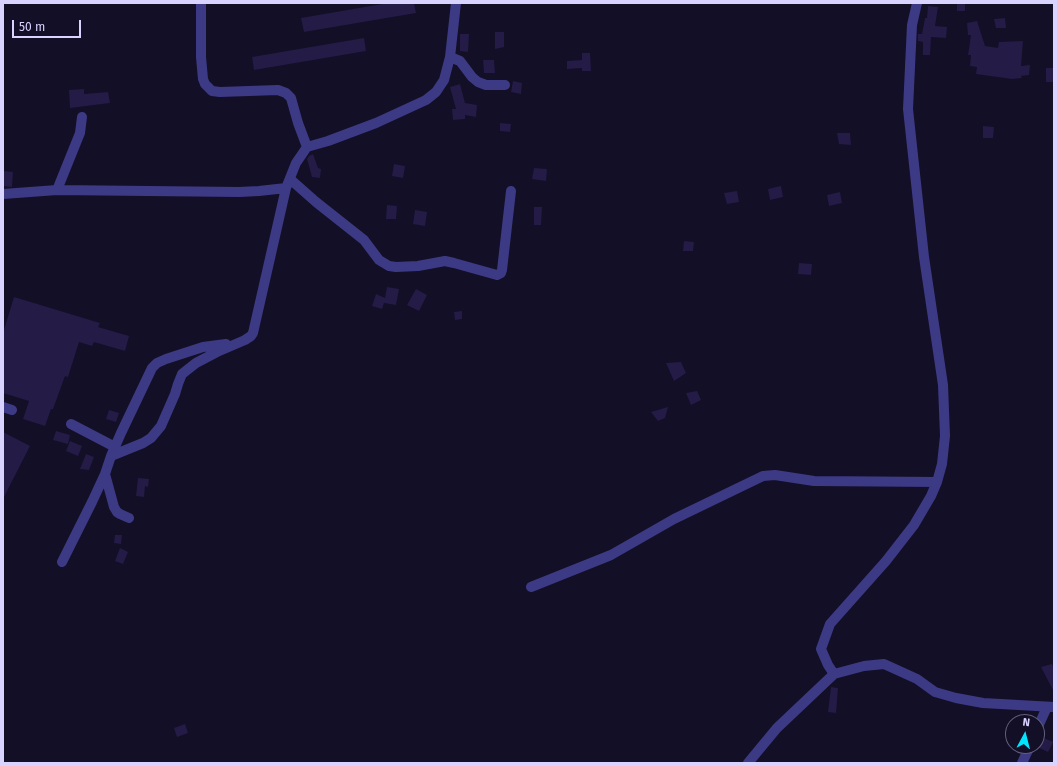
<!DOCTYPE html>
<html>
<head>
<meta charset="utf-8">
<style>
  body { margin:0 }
  #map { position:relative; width:1057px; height:766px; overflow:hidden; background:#130f26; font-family:"Fira Sans",sans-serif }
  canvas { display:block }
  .frame { position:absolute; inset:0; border:4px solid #d9d4ff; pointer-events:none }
  .north { position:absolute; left:1005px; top:714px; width:40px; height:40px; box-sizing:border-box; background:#130f26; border:1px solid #625e7d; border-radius:50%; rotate:7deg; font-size:11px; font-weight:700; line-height:16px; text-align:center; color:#d9d4ff }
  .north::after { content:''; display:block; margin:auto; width:14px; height:18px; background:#00e5ff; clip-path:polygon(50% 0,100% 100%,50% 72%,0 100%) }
  .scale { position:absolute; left:12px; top:20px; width:69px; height:18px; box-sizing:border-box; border:2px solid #d9d4ff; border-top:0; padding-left:5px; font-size:12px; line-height:14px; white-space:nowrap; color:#d9d4ff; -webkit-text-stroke:3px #130f26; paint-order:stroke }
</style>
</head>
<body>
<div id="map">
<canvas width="1057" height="766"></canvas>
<div class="frame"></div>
<div class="north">N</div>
<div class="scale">50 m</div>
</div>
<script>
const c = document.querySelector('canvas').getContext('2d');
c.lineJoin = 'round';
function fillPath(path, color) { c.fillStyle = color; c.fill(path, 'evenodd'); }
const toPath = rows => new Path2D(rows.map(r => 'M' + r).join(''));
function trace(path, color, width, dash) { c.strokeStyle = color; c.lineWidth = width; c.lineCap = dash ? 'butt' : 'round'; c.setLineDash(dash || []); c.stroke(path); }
fillPath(toPath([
  [388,3,414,3,416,13,304,32,301,18],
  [957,3,965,3,965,11,957,11],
  [928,6,938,7,935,26,947,27,946,38,931,37,930,55,923,55,923,42,918,41,918,34,922,34,925,18,927,18],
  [1005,18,1006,28,996,28,994,19],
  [977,21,985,46,998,48,999,42,1023,41,1021,66,1030,65,1029,75,1021,76,1022,78,1012,79,976,74,977,67,970,66,971,55,968,55,971,35,968,35,967,23],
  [495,32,504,32,504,47,495,49],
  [460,34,469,34,468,52,460,51],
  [364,38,366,51,254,70,252,57],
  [582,53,590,53,591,71,582,71,582,68,567,69,567,61,582,60],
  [483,60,494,60,495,73,484,73],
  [1046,68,1054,68,1054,82,1046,82],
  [513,81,522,83,521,94,511,92],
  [460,84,465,103,477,105,476,117,465,115,465,119,453,120,452,109,456,109,450,87],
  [84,89,84,94,108,92,110,103,70,108,69,90],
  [500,123,511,124,510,132,500,131],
  [983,126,994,127,993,138,983,138],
  [837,133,850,133,851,145,839,144],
  [313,154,318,168,321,169,320,178,312,177,307,159,309,156],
  [394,164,405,166,403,178,392,176],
  [534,168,547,169,546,181,532,179],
  [4,171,13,172,12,187,3,186],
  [781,186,783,197,770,200,768,189],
  [737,191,739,202,727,204,724,193],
  [840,192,842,203,829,206,827,195],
  [387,205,397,206,396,219,386,219],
  [534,207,542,207,541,225,534,225],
  [415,210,427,212,425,226,413,224],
  [684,241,694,242,693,251,683,251],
  [799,263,812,264,811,275,798,274],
  [387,287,399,289,396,305,384,303,382,309,372,306,376,294,385,298],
  [416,289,427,295,419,311,407,305],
  [14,297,100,323,98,327,129,336,125,351,94,342,92,346,79,342,68,377,65,376,53,409,51,409,45,426,23,419,29,401,3,393,3,333],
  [462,311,462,319,455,320,454,312],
  [681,362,686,373,674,381,666,363],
  [697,391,701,400,691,405,686,393],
  [668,407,665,418,658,421,651,412],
  [109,410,119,413,116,422,106,419],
  [56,431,70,435,68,444,53,440],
  [3,432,30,446,3,499],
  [70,441,82,446,78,456,66,451],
  [86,454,94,457,89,470,80,469],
  [138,478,149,479,148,487,145,486,144,497,136,496],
  [115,535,122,535,121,544,114,543],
  [120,548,128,552,123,564,115,561],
  [1052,664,1054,669,1054,692,1041,667],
  [831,687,838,688,836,713,828,712],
  [185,724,188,733,177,737,174,728],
  [1037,735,1053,742,1048,752,1037,747]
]), '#241b47');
trace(toPath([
  [201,3,201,57,203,79,205,84,212,91,220,92,278,90,286,93,291,98,298,123,307,147],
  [450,57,460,61,472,77,478,82,486,85,505,85],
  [290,179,316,202,364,240,379,260,389,266,396,267,418,266,445,261,454,263,497,275,501,273,502,270,511,191],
  [57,190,80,133,82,117],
  [3,194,57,190,239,192,259,191,286,188],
  [3,407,12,410],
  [71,424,115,447],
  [111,456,121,433,152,368,157,363,166,359,203,347,226,344],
  [105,474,114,507,117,512,120,514,129,518],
  [62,562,92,502,105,474,111,456,143,443,151,438,161,426,175,394,178,384,182,374,196,363,217,352,245,340,251,336,253,333,286,188,296,163,307,147,328,141,376,123,426,100,436,92,444,80,450,57,456,3],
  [531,587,611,555,674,519,763,476,775,475,814,481,937,482],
  [834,674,828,665,821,649,830,624,886,561,914,525,931,496,937,482,942,464,945,436,943,385,924,257,908,109,912,25,917,3],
  [1037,729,1047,707],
  [748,763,777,728,834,674,864,666,884,664,917,679,935,692,956,698,983,703,1054,707],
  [1022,763,1030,746]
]), '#3d3a85', 10);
</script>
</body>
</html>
